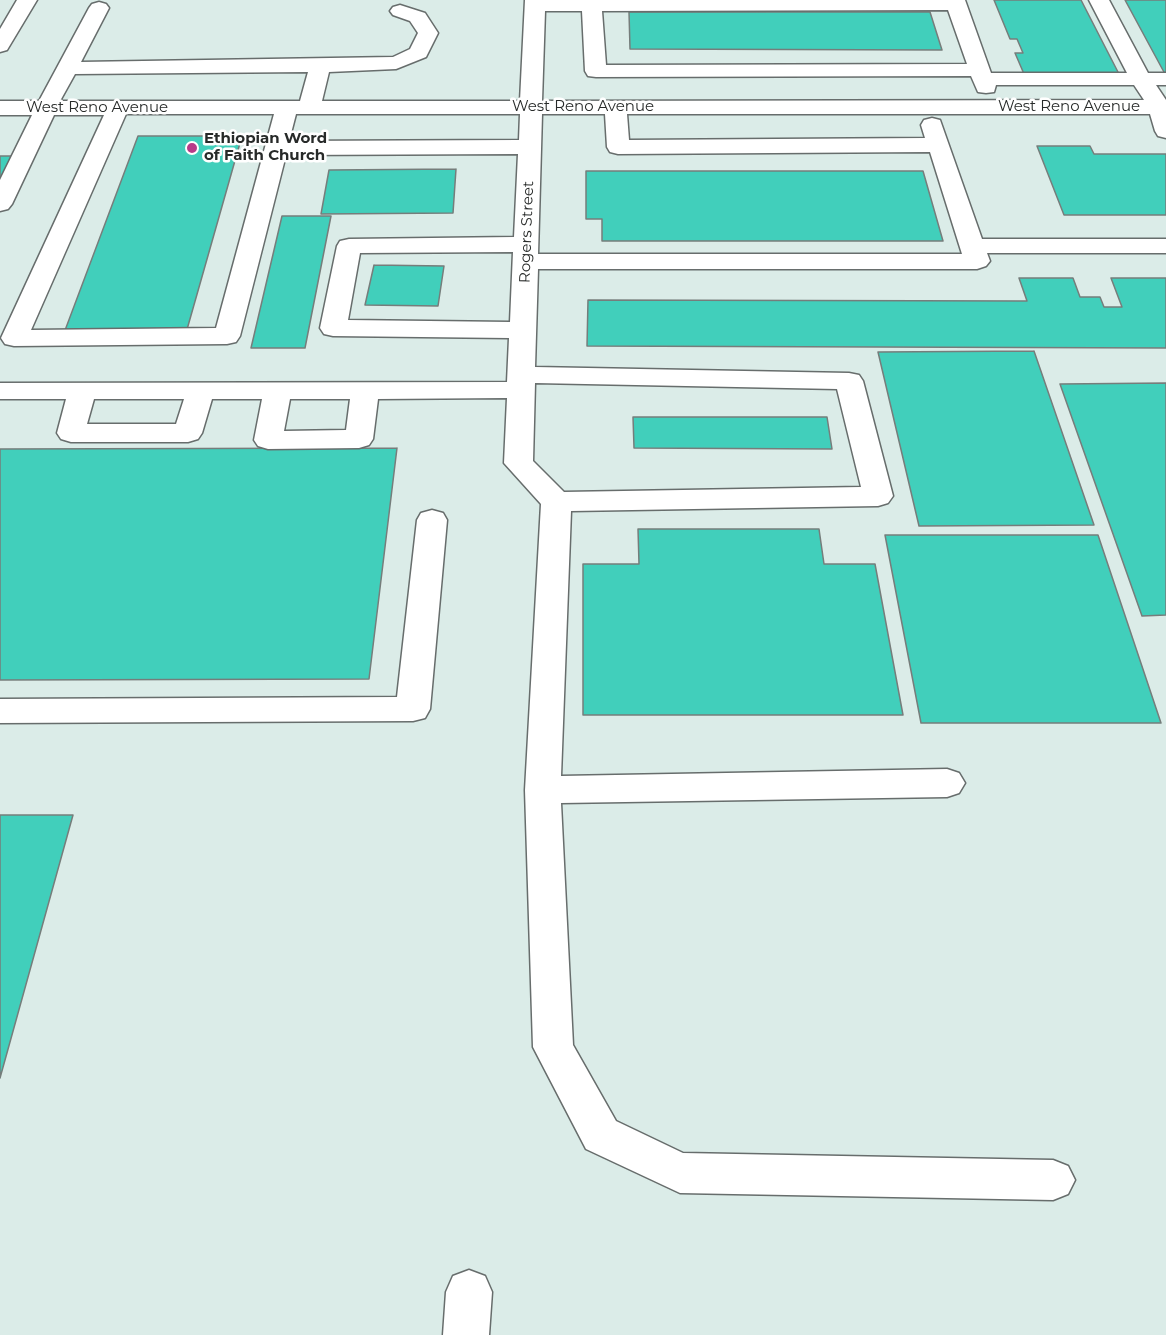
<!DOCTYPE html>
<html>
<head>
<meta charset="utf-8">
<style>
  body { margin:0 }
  canvas { display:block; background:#eef6f4 }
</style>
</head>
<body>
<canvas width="1166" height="1335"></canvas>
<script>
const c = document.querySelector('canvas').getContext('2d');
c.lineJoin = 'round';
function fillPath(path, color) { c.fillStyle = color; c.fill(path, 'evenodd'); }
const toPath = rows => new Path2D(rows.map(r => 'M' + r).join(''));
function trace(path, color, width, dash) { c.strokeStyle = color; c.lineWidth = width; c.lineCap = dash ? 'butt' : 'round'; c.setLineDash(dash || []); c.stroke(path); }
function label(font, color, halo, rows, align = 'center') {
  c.font = font + ' Montserrat,sans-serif'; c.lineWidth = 5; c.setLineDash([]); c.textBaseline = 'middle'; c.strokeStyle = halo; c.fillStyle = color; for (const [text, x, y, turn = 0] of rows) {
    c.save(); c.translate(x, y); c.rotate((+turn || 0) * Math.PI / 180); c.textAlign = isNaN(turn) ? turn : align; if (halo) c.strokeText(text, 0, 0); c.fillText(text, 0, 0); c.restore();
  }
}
fillPath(toPath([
  [0,0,1166,0,1166,1335,0,1335]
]), '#dbece8');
const building = toPath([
  [994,0,1081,0,1119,74,1024,74,1015,53,1023,53,1017,39,1010,39,994,0],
  [1125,0,1166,0,1166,74,1165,74,1125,0],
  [629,12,930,12,942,50,630,49,629,12],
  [138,136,242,136,186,333,64,333,138,136],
  [1037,146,1090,146,1094,154,1166,154,1166,215,1064,215,1037,146],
  [0,156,13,156,0,181,0,156],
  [456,169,453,213,321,214,329,170,456,169],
  [586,171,923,171,943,241,602,241,602,219,586,219,586,171],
  [282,216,331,216,305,348,251,348,282,216],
  [374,265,444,266,438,306,365,305,374,265],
  [1019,278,1073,278,1080,297,1100,297,1104,307,1122,307,1111,278,1166,278,1166,348,587,346,588,300,1027,301,1019,278],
  [1034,351,1094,525,919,526,878,352,1034,351],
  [1166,383,1166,615,1142,616,1060,384,1166,383],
  [633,417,827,417,832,449,634,448,633,417],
  [397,448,369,679,0,680,0,449,397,448],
  [638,529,819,529,824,564,875,564,903,715,583,715,583,564,639,564,638,529],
  [885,535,1098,535,1161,723,921,723,885,535],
  [0,815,73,815,0,1078,0,815]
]);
fillPath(building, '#41cfbb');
trace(building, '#767d7b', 1.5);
const minor = toPath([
  [17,0,37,0,7,50,0,52,0,29,17,0],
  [525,0,965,0,991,73,1127,73,1089,0,1109,0,1148,73,1166,73,1166,85,1156,85,1166,100,1166,138,1158,136,1155,131,1150,114,627,114,629,140,925,138,921,125,924,120,932,118,940,120,982,239,1166,239,1166,253,987,253,990,261,986,266,977,269,538,269,535,367,849,373,859,375,863,381,893,496,888,503,878,506,571,511,561,776,947,769,959,773,965,783,959,793,947,797,561,803,573,1045,616,1121,683,1153,1053,1160,1068,1166,1075,1180,1068,1194,1053,1200,680,1193,586,1149,533,1047,525,790,541,504,504,463,507,398,378,399,373,439,369,445,359,448,268,449,258,446,254,440,262,399,212,399,202,433,198,439,188,442,71,442,61,439,57,433,66,399,0,399,0,383,507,382,509,338,333,336,324,334,320,328,337,246,340,241,349,239,514,237,518,154,286,155,240,336,236,342,227,344,14,346,5,344,1,338,104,115,54,115,12,204,8,209,0,211,0,180,32,115,0,115,0,101,39,101,89,8,92,4,99,2,106,4,109,8,81,62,393,57,410,49,418,33,410,21,393,15,390,11,393,7,400,5,425,13,438,33,426,57,396,69,329,72,322,101,520,101,525,0],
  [948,10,967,64,606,65,602,11,948,10],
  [545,11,582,11,585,71,588,76,596,77,971,76,978,92,986,93,994,92,996,85,1134,85,1144,100,542,101,545,11],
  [308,72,300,101,60,101,75,74,308,72],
  [126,114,274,114,216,328,31,330,126,114],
  [296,114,520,114,519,140,289,141,296,114],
  [542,114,605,114,607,147,610,152,618,154,930,152,962,254,538,254,542,114],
  [513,252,510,322,348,320,360,253,513,252],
  [535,383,837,389,861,487,564,492,533,461,535,383],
  [94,399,184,399,176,424,87,424,94,399],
  [290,399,350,399,346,430,284,431,290,399],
  [432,510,443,513,447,520,430,709,425,718,413,721,0,723,0,699,397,697,417,520,421,513,432,510],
  [469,1270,485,1276,492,1292,489,1335,443,1335,446,1292,453,1276,469,1270]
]);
trace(minor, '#676d6c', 3);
fillPath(minor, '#fff');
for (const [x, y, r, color] of [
  [192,148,6,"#b83a89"]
]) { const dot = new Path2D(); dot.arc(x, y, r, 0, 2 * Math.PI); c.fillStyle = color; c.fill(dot); trace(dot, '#fff', 2); }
label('15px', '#272a29', '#fff', [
  ["West Reno Avenue",583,107],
  ["West Reno Avenue",1069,107],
  ["West Reno Avenue",97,108],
  ["Rogers Street",527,232,-88]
]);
label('bold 15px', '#272a29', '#fff', [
  ["Ethiopian Word",204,139],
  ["of Faith Church",204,156]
], 'left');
</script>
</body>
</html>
